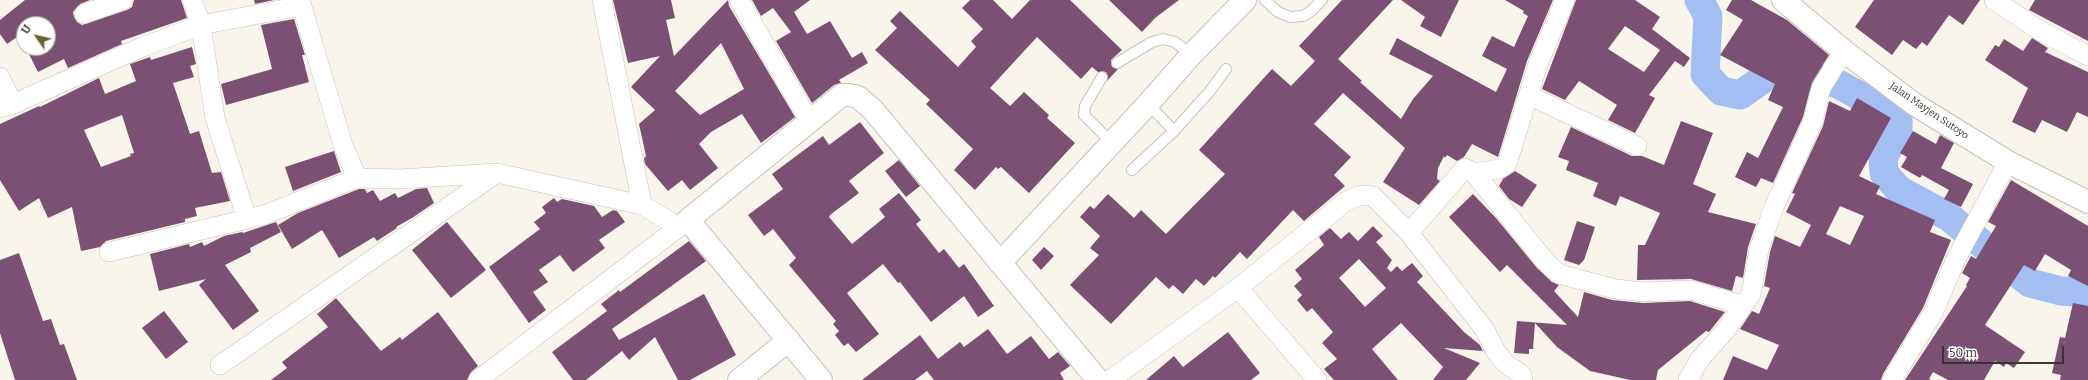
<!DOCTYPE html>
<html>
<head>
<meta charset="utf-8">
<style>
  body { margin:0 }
  #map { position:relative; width:2088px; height:380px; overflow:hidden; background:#f9f4ec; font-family:Bitter,serif }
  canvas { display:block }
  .north { position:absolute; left:16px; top:16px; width:40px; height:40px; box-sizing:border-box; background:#fff; border:1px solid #afaead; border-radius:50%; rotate:304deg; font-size:11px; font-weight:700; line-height:16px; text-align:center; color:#373532 }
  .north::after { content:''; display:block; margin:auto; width:14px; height:18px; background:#68602c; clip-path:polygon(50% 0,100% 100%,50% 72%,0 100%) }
  .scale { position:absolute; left:1942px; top:346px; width:122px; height:18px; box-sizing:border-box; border:2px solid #373532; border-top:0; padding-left:5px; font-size:12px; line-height:14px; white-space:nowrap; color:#373532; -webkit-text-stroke:3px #fff; paint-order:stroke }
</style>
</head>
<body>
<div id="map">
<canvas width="2088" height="380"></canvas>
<div class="north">U</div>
<div class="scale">50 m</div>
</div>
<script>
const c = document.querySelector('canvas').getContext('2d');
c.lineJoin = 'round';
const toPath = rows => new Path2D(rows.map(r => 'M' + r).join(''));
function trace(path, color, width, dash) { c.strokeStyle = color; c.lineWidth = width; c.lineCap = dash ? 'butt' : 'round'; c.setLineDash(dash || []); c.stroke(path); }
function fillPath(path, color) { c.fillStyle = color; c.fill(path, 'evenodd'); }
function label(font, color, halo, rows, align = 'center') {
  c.font = font + ' Bitter,serif'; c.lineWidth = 4; c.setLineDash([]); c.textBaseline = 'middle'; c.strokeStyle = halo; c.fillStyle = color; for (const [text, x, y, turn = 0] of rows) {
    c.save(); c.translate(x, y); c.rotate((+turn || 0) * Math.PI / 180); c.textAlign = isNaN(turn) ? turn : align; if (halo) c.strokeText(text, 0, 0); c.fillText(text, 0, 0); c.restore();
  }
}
trace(toPath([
  [1699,0,1708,16,1705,74,1721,91,1740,95,1770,74,1781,70,1838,84,1891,113,1898,120,1898,132,1883,157,1884,173,1899,190,1949,217,2030,283,2061,291,2088,293]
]), '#a3bef0', 29);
fillPath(toPath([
  [25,0,90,0,80,4,73,12,74,17,77,22,82,25,127,10,132,7,134,0,181,0,187,18,121,41,122,44,68,68,64,59,38,72,26,48,48,48,48,24,24,24,24,43,20,35,7,44,0,34,0,20],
  [254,0,274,0,255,4],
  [613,0,671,0,675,18,666,20,674,56,728,0,729,6,795,117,761,143,742,114,711,132,699,144,718,168,690,190,682,180,668,191,645,164,644,158,646,156,639,124,655,110,631,87,660,56,628,63],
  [721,43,744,89,700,115,675,91],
  [752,0,810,0,794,12,807,34,830,21,852,58,862,52,868,63,839,80,841,83,834,85,812,103,776,41,791,32,773,8,761,16],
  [970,0,993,0,1012,19,1030,0,1070,0,1122,50,1111,60,1112,67,1118,69,1107,81,1108,77,1106,72,1098,72,1092,67,1081,79,1037,37,990,88,1010,106,1024,92,1049,115,1047,118,1075,143,1029,193,1001,167,998,169,996,167,975,190,954,170,973,149,926,104,930,100,875,50,897,28,890,21,900,11,958,67,976,47,971,41,983,29,962,8],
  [1109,0,1179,0,1155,18,1142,32],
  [1342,0,1393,0,1338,59,1362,81,1360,82,1401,119,1413,99,1433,76,1389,54,1397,38,1496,92,1507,69,1482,56,1492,36,1514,47,1528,16,1523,13,1524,11,1505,0,1553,0,1527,61,1498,157,1472,144,1464,157,1457,161,1447,155,1445,158,1444,156,1438,168,1437,179,1440,181,1419,205,1383,182,1405,148,1343,93,1314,124,1351,157,1334,175,1345,186,1304,221,1293,210,1247,259,1240,252,1215,278,1213,276,1204,286,1196,279,1183,294,1173,285,1169,289,1156,277,1111,324,1070,285,1099,255,1090,248,1100,236,1080,217,1090,206,1094,209,1108,194,1134,218,1141,210,1166,234,1225,174,1199,150,1272,69,1291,86,1315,61,1299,46],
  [1401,0,1459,0,1441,37,1420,26,1425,17],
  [1576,0,1635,0,1660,17,1652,29,1690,58,1684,67,1675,61,1649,95,1655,98,1635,133,1608,120,1617,105,1579,81,1565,100,1542,89],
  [1625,26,1660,50,1644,72,1608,49],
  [1732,0,1751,0,1787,20,1829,55,1812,82,1803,117,1773,183,1761,178,1756,187,1735,177,1747,152,1758,158,1783,107,1768,100,1775,84,1720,55,1743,20,1726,10],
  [1874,0,1980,0,1963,25,1949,15,1927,46,1922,42,1916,49,1903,40,1892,55,1855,27],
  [2035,0,2088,0,2088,41,2029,10],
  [294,19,305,55,302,55,309,82,226,105,221,84,272,69,261,25],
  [2032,38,2048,48,2045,52,2088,72,2088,117,2077,112,2067,132,2042,120,2035,133,2012,122,2028,88,1985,60,1995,45,1999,47,2004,39,2023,51],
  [192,47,196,64,190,66,194,77,173,83,190,134,199,131,212,173,221,172,230,201,195,208,197,216,185,219,185,222,106,241,100,247,81,251,72,207,48,218,39,198,19,211,0,180,0,124,39,106,40,107,99,78,105,94,136,81,130,64,150,57,151,60],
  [122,115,134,153,130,154,131,156,101,167,84,130],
  [1857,98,1891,118,1859,176,1880,186,1876,194,1935,220,1930,232,1951,240,1923,308,1883,374,1881,380,1723,380,1733,356,1767,370,1779,345,1740,329,1752,311,1759,314,1770,288,1764,286,1770,252,1775,236,1800,247,1811,225,1786,212,1795,194,1792,193,1823,126,1829,101,1850,111],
  [1840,206,1864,216,1850,245,1826,234],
  [1681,121,1713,133,1693,184,1716,194,1708,212,1756,224,1748,247,1743,278,1736,276,1732,291,1691,279,1637,280,1638,245,1645,245,1660,213,1620,196,1616,206,1593,196,1598,183,1566,170,1569,161,1558,157,1571,127,1632,156,1642,156,1664,165],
  [860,122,884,153,849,181,859,193,830,215,829,217,852,244,885,217,879,209,899,193,921,220,916,224,939,253,944,249,959,268,964,264,994,306,978,317,964,296,931,322,900,282,898,283,883,264,847,293,879,334,856,352,848,343,844,346,835,335,839,331,833,324,836,321,789,265,796,258,773,229,764,236,748,215,783,189,772,174,823,136,829,145],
  [1913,131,1936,144,1940,135,1954,143,1941,168,1973,184,1961,207,1944,199,1949,190,1922,175,1920,178,1901,167,1907,157,1900,153],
  [334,151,341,172,293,191,285,167],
  [899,160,920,186,906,197,885,171],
  [1515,171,1537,185,1522,207,1509,199,1499,186,1503,179],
  [2011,180,2088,226,2088,286,2068,276,2071,270,2045,254,2035,271,2024,265,1985,325,2025,352,2014,368,2006,363,2004,367,1995,361,1984,380,1948,380,1933,372,1929,379,1931,380,1905,380,1967,286,1966,285,1970,278,1962,273,1971,256,1976,259,1996,226,1988,222],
  [427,188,434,203,412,218,396,227,397,228,377,241,374,237,339,258,322,230,292,249,278,225,298,213,359,189,365,189,367,193,373,190,380,201,395,193,398,198,416,189],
  [1473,194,1496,218,1537,268,1552,282,1559,285,1554,291,1578,317,1584,292,1612,300,1643,303,1690,301,1725,312,1709,332,1706,331,1658,370,1656,380,1630,380,1590,371,1557,347,1535,323,1533,349,1529,349,1529,354,1514,353,1517,321,1567,325,1507,265,1500,272,1449,217],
  [554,198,557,202,562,199,594,206,602,217,613,210,617,211,625,222,599,240,605,248,573,272,560,255,539,270,548,282,533,292,546,310,529,323,489,267,540,229,534,222,546,213,542,207],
  [1577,221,1595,227,1584,260,1579,265,1564,260],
  [276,222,281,232,250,248,251,252,225,265,259,311,233,330,199,285,206,279,159,291,150,254,189,244,190,247,202,242,204,246,224,236,242,232,243,233],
  [447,222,486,270,451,298,412,250],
  [1373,226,1383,236,1376,242,1392,260,1387,268,1391,272,1397,266,1402,271,1412,263,1423,276,1417,282,1464,332,1480,345,1483,351,1444,348,1480,363,1466,380,1433,380,1443,367,1401,323,1372,349,1398,380,1334,380,1324,369,1337,359,1322,343,1333,332,1312,308,1307,312,1297,300,1302,295,1294,286,1302,279,1295,270,1324,245,1319,237,1330,228,1341,239,1349,232,1358,241],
  [1359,259,1386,288,1365,307,1339,278],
  [689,241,706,261,612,329,619,340,704,294,736,355,690,380,678,380,655,337,629,360,622,351,586,380,573,380,552,352,607,311,601,304,619,290,620,292],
  [1044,247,1054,256,1041,270,1032,260],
  [19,253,43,321,51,319,60,345,64,344,77,380,15,380,0,333,0,260],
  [336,298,381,351,400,337,402,340,438,312,478,366,471,372,467,380,271,380,287,368,282,362,328,327,317,314],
  [2073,303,2088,306,2088,380,2060,380,2061,375,2052,373,2060,337,2065,338],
  [164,311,188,342,166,359,142,328],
  [988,329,1007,354,1031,336,1049,359,1058,352,1070,366,1060,373,1064,380,934,380,927,371,915,380,862,380,920,335,938,359,960,342,964,347],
  [1228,332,1260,373,1251,380,1146,380,1174,356,1183,367]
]), '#7c5072');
const lane = toPath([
  [1265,0,1278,12,1290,17,1303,16,1311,11,1322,0],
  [1117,63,1152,42,1163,39,1175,42,1191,55],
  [1102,77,1085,106,1084,115,1112,143],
  [1148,104,1174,131],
  [1132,170,1174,131,1210,91,1226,69]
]);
const street = toPath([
  [192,0,201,25,215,118,247,219],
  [300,0,343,145,357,178,400,179,497,173,642,205,679,227],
  [602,0,642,205],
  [739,0,810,122],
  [1994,0,2039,30,2088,56],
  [84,14,123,0],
  [0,77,13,104],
  [1530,96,1637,146],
  [0,108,13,104,142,47,201,25,302,6],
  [1474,173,1499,169,1507,164,1538,64,1565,0],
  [1409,233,1465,168,1474,173,1545,261,1559,274,1615,289,1644,292,1691,290,1742,305],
  [109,252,264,215,357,178],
  [1238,288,1317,380],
  [220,365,497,173],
  [478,380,687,221],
  [1110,380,1238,288,1345,202,1358,196,1367,195,1373,196,1409,233,1485,330,1495,350,1505,363,1522,375,1523,380],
  [1688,380,1700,359,1725,331,1751,294,1759,249,1774,207,1813,121,1821,88,1844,51],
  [1892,380,1933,313,1956,259,2008,162]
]);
const secondary = toPath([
  [1783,0,1844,51,1914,104,2008,162,2088,202],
  [1000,263,1148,104,1191,55,1245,0],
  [739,380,789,340],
  [821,380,688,220,842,95,849,95,858,97,873,110,1098,380]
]);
trace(lane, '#c6c1ba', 12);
trace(street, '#c6c1ba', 20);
trace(secondary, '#c6c1ba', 24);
trace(lane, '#fff', 10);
trace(street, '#fff', 19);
trace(secondary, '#fff', 22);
label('10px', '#373532', '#fff', [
  ["Jalan Mayjen Sutoyo",1929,111,34]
]);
</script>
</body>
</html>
